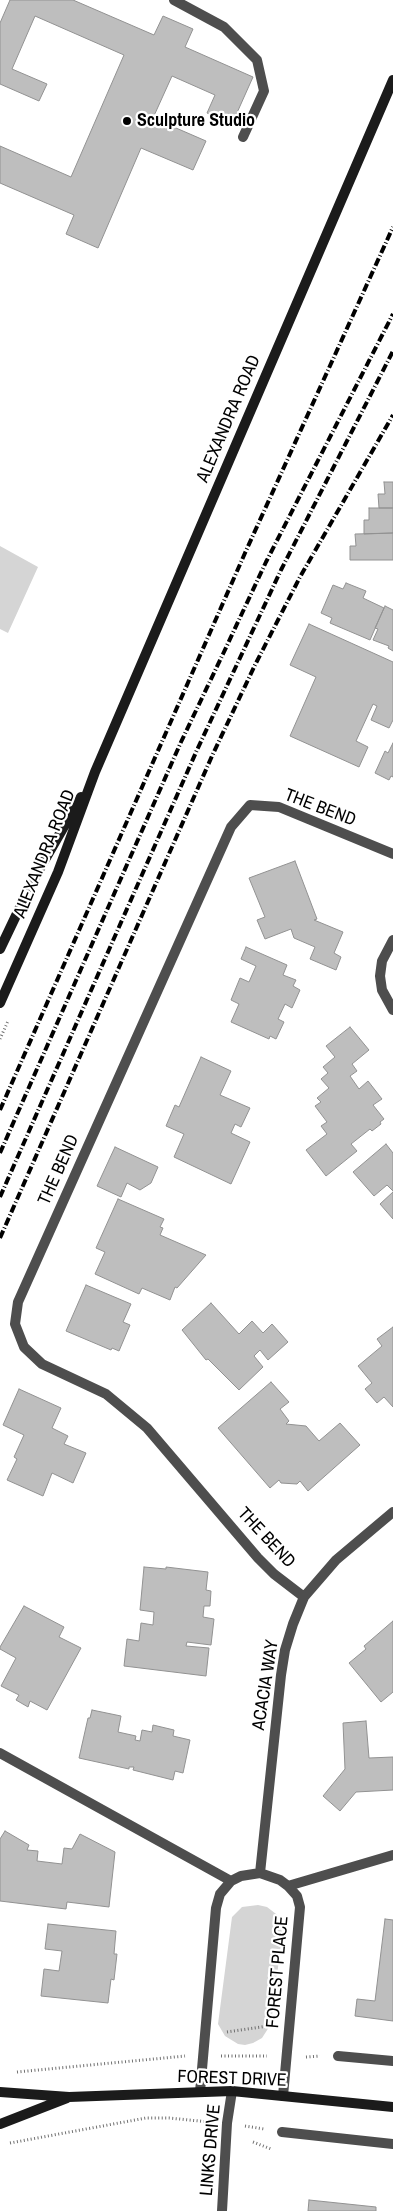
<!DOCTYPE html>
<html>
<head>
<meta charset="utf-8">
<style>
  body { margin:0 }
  canvas { display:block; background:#fff }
</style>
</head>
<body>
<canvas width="393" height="2211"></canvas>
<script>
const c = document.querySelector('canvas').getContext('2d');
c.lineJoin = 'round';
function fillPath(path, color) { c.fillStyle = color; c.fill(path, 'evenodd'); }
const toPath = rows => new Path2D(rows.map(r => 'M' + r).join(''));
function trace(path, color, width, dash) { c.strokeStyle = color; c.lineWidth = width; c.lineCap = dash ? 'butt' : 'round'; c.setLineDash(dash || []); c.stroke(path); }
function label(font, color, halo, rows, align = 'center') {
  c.font = font + ' "Archivo Narrow",sans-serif'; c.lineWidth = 4.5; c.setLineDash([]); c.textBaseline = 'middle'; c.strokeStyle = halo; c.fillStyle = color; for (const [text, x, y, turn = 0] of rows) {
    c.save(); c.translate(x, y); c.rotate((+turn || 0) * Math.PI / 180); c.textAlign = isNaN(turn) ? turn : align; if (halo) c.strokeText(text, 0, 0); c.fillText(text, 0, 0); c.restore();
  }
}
fillPath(toPath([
  [0,546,38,567,8,633,0,629],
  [258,1905,267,1907,280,1917,282,1935,271,2024,262,2038,253,2043,245,2045,238,2044,225,2036,218,2024,232,1917,242,1907]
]), '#d5d5d5');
const building = toPath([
  [10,0,73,0,154,35,163,16,193,29,185,47,253,77,232,124,207,113,215,95,172,76,153,118,206,141,193,170,141,148,98,248,66,234,74,215,0,183,0,146,71,177,124,55,35,16,12,69,47,84,39,101,0,84,0,23,10,0],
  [384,482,393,482,393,508,379,508,378,494,385,494,384,482],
  [369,508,393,508,393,533,364,534,364,520,369,520,369,508],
  [393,533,393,560,350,560,350,546,356,546,355,534,393,533],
  [346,583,366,591,363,598,384,608,370,640,330,623,332,618,321,613,333,585,343,589,346,583],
  [385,606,393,610,393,651,388,648,389,646,373,640,378,629,375,628,385,606],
  [309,624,393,662,393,720,389,728,371,720,377,706,373,704,356,741,368,747,359,767,290,736,316,677,290,665,309,624],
  [393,743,393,777,391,776,389,780,375,773,385,751,388,753,393,743],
  [295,861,317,919,314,920,343,932,334,953,341,957,336,970,310,959,315,947,294,938,291,929,265,939,257,920,265,917,249,878,295,861],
  [246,947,287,965,283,975,296,980,293,986,300,990,292,1008,285,1004,278,1019,284,1022,276,1039,270,1036,269,1039,231,1022,239,1004,231,1000,240,978,249,982,256,966,241,959,246,947],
  [350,1027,369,1050,352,1064,357,1071,350,1076,359,1089,368,1081,382,1099,373,1105,384,1119,380,1122,381,1124,372,1131,370,1129,351,1144,357,1151,326,1176,306,1150,327,1134,321,1126,327,1122,315,1106,321,1102,317,1098,329,1088,321,1079,328,1073,323,1067,335,1057,326,1046,350,1027],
  [201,1057,231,1071,220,1095,250,1108,241,1127,235,1124,231,1133,250,1142,231,1184,174,1157,184,1134,166,1126,175,1105,179,1107,201,1057],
  [386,1144,393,1153,393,1191,387,1185,374,1196,353,1172,386,1144],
  [115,1147,158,1167,151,1183,140,1190,127,1183,121,1197,97,1186,115,1147],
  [393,1192,393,1219,380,1204,393,1192],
  [118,1199,164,1219,160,1227,163,1228,160,1235,206,1255,177,1288,175,1287,170,1300,142,1288,139,1294,95,1274,105,1252,96,1248,118,1199],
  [86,1285,131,1304,123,1322,130,1325,119,1351,112,1348,111,1350,66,1331,86,1285],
  [211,1303,239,1334,252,1321,263,1333,272,1324,288,1342,268,1360,260,1350,254,1356,263,1367,239,1390,208,1359,206,1360,182,1330,211,1303],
  [393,1327,393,1407,384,1397,377,1403,365,1389,372,1383,358,1366,382,1346,377,1339,393,1327],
  [271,1382,289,1402,280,1409,289,1421,286,1424,306,1426,319,1441,340,1423,360,1445,308,1491,300,1481,297,1484,281,1483,279,1480,270,1488,218,1428,271,1382],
  [19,1389,61,1408,52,1428,68,1436,64,1444,86,1453,73,1483,52,1473,43,1496,7,1480,17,1459,14,1457,24,1435,3,1425,19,1389],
  [144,1567,166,1569,166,1567,208,1572,206,1590,211,1591,210,1606,204,1606,203,1617,214,1619,211,1645,187,1642,186,1646,209,1648,206,1676,124,1666,127,1639,139,1641,141,1623,153,1625,154,1612,140,1610,144,1567],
  [24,1606,64,1627,59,1637,81,1648,47,1710,30,1701,28,1707,16,1700,19,1695,1,1686,16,1658,0,1649,0,1647,24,1606],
  [393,1621,393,1692,381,1702,349,1663,366,1649,364,1646,393,1621],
  [92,1710,121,1716,118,1732,136,1736,135,1740,140,1741,142,1730,152,1732,153,1725,174,1730,173,1736,190,1740,183,1773,175,1771,173,1780,133,1770,134,1767,129,1767,129,1769,79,1758,88,1718,90,1718,92,1710],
  [366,1721,369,1758,393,1757,393,1790,356,1792,340,1811,323,1796,345,1769,343,1723,366,1721],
  [5,1831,29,1845,27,1850,38,1851,37,1861,62,1864,64,1848,72,1849,80,1834,115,1852,109,1907,67,1902,66,1909,0,1901,0,1839,5,1831],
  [385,1919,393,1920,393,2021,355,2016,357,1999,375,2001,385,1919],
  [48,1924,116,1931,114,1954,117,1954,114,1980,111,1979,108,2003,41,1996,44,1969,59,1971,62,1951,45,1949,48,1924],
  [309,2200,376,2207,376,2211,308,2211,309,2200]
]);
fillPath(building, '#bebebe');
trace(building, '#929292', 1);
trace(toPath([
  [0,1039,8,1021],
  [227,2032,268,2026],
  [221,2056,267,2056],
  [306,2057,320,2056],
  [17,2072,185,2056],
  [245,2126,264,2129],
  [253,2142,271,2149],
  [10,2143,146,2118,169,2118,209,2122]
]), '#707070', 3, [1, 2.5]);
trace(toPath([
  [174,0,224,27,257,60,264,91,243,137]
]), '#4e4e4e', 10);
trace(toPath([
  [393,940,382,961,380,976,382,990,393,1010],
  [304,1597,274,1574,258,1558,147,1428,106,1394,42,1364,24,1347,15,1324,18,1302,231,827,250,805,279,807,393,854],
  [0,1753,231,1881],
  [260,1873,281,1675,285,1650,293,1624,304,1597,336,1560,393,1512],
  [288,1886,393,1855],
  [338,2056,393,2061],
  [200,2092,216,1908,220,1894,231,1881,241,1876,260,1873,280,1880,288,1886,297,1896,300,1907,283,2096],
  [282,2132,393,2144],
  [222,2211,227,2123,232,2091]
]), '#4e4e4e', 10);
trace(toPath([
  [0,949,32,882,81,797],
  [0,1003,58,872,95,772,393,80],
  [0,2092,69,2097,232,2091,393,2107],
  [0,2124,67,2098]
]), '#1b1b1b', 10);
trace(toPath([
  [0,1110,245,553,393,227],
  [0,1153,181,742,223,654,266,562,393,314],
  [0,1197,197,750,281,570,393,351],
  [0,1238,212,756,255,665,300,577,393,415]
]), '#000', 4, [8, 2.5, 1, 2.5]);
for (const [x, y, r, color] of [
  [127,121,5,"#000"]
]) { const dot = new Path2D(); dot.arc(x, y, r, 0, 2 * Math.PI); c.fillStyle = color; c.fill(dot); trace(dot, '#fff', 2); }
label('bold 18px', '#000', '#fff', [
  ["Sculpture Studio",137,121]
], 'left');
label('18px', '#000', '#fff', [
  ["ALEXANDRA ROAD",229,419,-67],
  ["THE BEND",320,808,21],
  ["ALEXANDRA ROAD",45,854,-68],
  ["THE BEND",59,1170,-66],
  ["THE BEND",266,1538,47],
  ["ACACIA WAY",266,1685,-81],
  ["FOREST PLACE",278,1972,-85],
  ["FOREST DRIVE",232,2079,2],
  ["LINKS DRIVE",211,2150,-85]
]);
</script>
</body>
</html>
